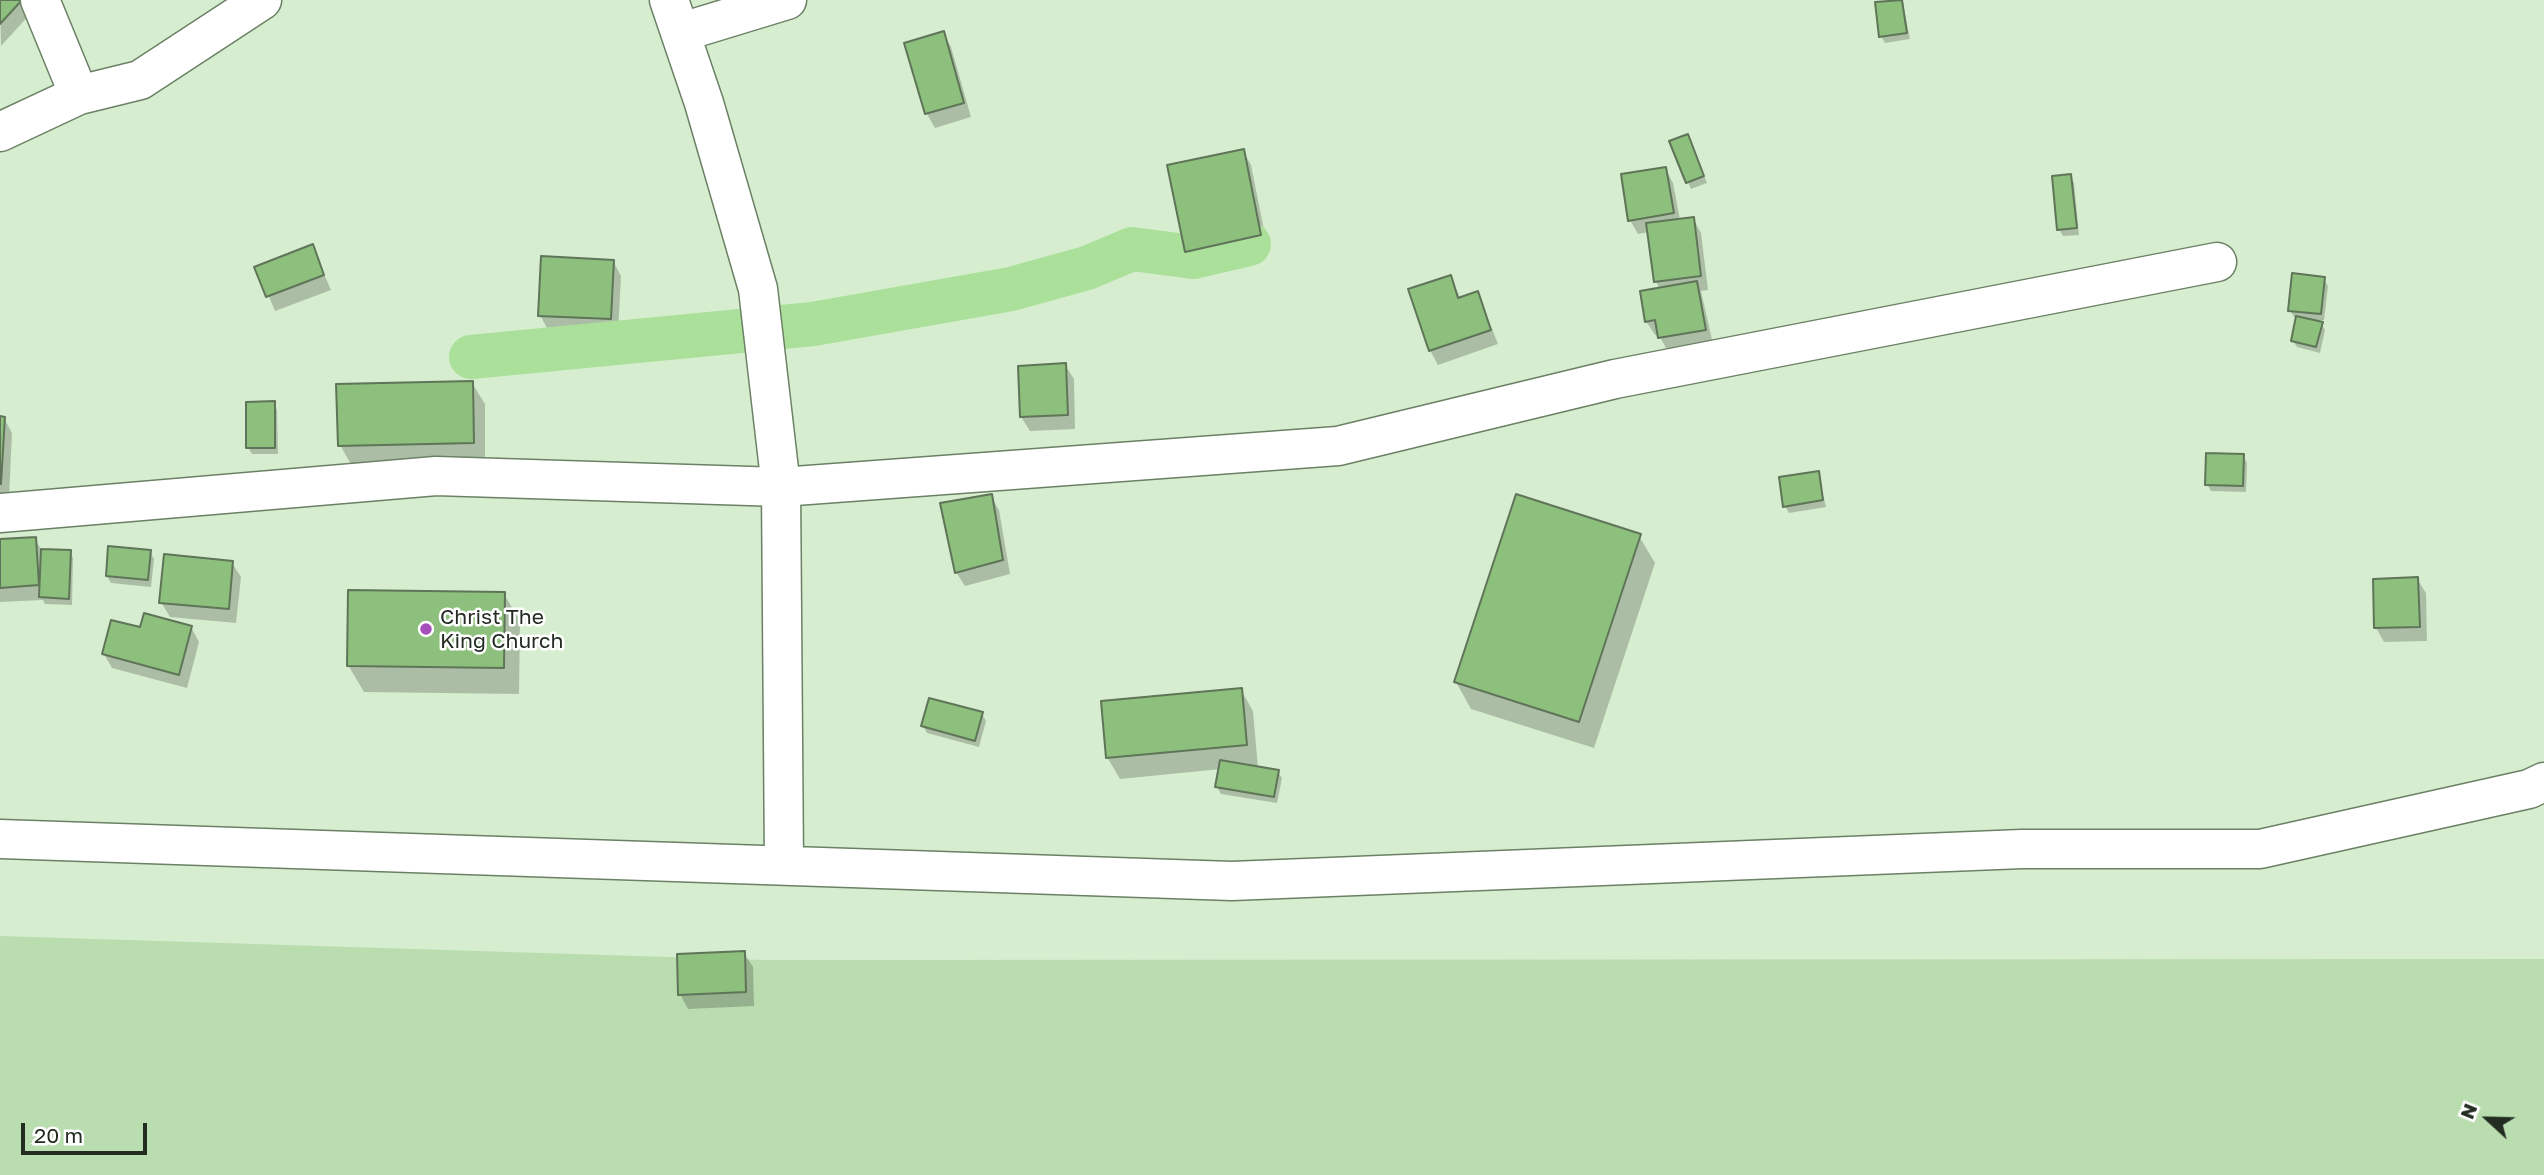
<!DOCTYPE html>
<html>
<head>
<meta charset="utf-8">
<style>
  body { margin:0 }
  #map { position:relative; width:2544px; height:1175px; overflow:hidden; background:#d6eecf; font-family:"Golos Text",sans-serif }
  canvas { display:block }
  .north { position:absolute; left:2453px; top:1084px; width:70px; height:70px; -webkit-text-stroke:5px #fff; paint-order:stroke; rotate:292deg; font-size:19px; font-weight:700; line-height:28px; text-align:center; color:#232c20 }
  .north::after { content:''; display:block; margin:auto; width:24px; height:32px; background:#232c20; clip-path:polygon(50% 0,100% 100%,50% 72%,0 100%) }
  .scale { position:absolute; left:21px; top:1123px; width:126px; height:32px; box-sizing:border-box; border:4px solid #232c20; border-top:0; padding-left:9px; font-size:21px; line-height:24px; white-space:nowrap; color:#232c20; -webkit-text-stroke:5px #fff; paint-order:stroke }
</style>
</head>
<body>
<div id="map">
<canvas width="2544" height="1175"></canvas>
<div class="north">N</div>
<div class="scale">20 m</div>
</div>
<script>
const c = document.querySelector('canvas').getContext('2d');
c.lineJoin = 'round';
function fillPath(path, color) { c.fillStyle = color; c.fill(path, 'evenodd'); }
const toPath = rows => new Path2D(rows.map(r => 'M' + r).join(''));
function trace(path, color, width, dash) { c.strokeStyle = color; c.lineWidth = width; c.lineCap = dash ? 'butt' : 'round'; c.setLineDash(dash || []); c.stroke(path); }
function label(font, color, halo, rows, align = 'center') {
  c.font = font + ' "Golos Text",sans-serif'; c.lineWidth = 5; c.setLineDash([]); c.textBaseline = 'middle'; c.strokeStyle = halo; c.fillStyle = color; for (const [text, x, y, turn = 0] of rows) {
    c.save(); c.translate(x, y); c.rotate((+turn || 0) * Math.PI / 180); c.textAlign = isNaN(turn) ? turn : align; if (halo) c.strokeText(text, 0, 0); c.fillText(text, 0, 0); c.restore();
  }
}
fillPath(toPath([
  [0,936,764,960,2544,959,2544,1175,0,1175]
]), '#b9ddaf');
fillPath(toPath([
  [0,0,26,0,33,11,1,46],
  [1902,0,1910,39,1885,43,1881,36,1877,3],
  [943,33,951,47,971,117,935,128,927,114,906,44],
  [1671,142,1691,142,1707,183,1691,189],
  [1243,151,1251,165,1268,250,1195,266,1186,251],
  [1665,168,1673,183,1680,220,1693,218,1701,233,1708,290,1701,291,1713,344,1668,352,1659,335,1655,335,1646,321,1660,289,1656,282,1649,232,1638,234,1630,220],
  [2070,176,2074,183,2079,235,2063,236,2059,229],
  [312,247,331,290,275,311,257,268],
  [613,261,621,276,618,333,548,330,540,315],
  [1450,277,1461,299,1478,293,1498,344,1438,365,1430,350],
  [2324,279,2328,286,2324,320,2312,321,2321,323,2325,330,2320,353,2297,347,2293,341,2298,317,2294,317,2290,310],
  [1065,365,1074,379,1075,429,1030,431,1021,417],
  [472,383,485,404,485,463,352,466,340,445],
  [274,403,277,410,278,454,252,454,248,447],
  [0,418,4,418,12,433,9,498,0,497],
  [2243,456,2247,463,2246,492,2211,491,2207,484],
  [1818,473,1826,507,1789,513,1785,506],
  [991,496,999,510,1010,574,965,586,956,572],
  [1639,536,1655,563,1594,748,1471,709,1456,682],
  [35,539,42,551,70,551,73,558,72,605,45,604,43,600,0,602,0,541],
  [150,552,154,559,151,587,111,583,107,576],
  [232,563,241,577,236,623,170,617,161,602],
  [2417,579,2426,593,2427,641,2384,642,2376,628],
  [504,594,520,621,519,694,364,692,348,665],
  [191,627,199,642,187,688,112,668,104,654,141,630],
  [1241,690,1253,711,1258,768,1278,772,1282,778,1277,803,1221,794,1217,787,1221,769,1120,779,1107,757],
  [982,714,986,721,979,747,927,733,923,726],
  [744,953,753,967,754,1006,688,1009,680,994]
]), '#0003');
trace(toPath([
  [471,357,813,324,1011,289,1087,268,1132,249,1193,257,1249,244]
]), '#abe09a', 44);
const building = toPath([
  [0,0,22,0,0,24,0,0],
  [1902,0,1907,33,1879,37,1875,2,1902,0],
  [944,31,964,103,925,114,904,43,944,31],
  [1688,134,1704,176,1686,183,1669,141,1688,134],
  [1244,149,1261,235,1185,252,1167,165,1244,149],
  [1666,167,1674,213,1628,221,1621,174,1666,167],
  [2071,174,2077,228,2057,230,2052,176,2071,174],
  [1694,217,1701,276,1654,282,1646,223,1694,217],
  [313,244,324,275,266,297,254,267,313,244],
  [541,256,614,260,611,319,538,316,541,256],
  [2292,273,2325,277,2321,314,2288,311,2292,273],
  [1451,275,1458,298,1478,291,1491,330,1429,351,1408,289,1451,275],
  [1697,281,1706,330,1658,338,1655,320,1645,322,1640,291,1697,281],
  [2296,316,2323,322,2316,347,2291,341,2296,316],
  [1066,363,1068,415,1020,417,1018,366,1066,363],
  [473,381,474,443,338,446,336,384,473,381],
  [275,401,275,448,246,448,246,402,275,401],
  [0,416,5,417,1,484,0,484,0,416],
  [2206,453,2244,454,2243,486,2205,485,2206,453],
  [1819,471,1823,500,1783,507,1779,477,1819,471],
  [992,494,1003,560,955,573,940,503,992,494],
  [1516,494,1641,534,1579,722,1454,682,1516,494],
  [36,537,39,585,0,588,0,539,36,537],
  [108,546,151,550,148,580,106,576,108,546],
  [41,549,71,550,69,599,39,597,41,549],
  [164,554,233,561,229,609,159,603,164,554],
  [2418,577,2420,627,2374,628,2373,579,2418,577],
  [348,590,505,592,504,668,347,666,348,590],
  [144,613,192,626,179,675,102,654,111,620,140,627,144,613],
  [1242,688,1247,745,1106,758,1101,701,1242,688],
  [929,698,983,712,975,741,921,726,929,698],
  [1220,760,1279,770,1274,797,1215,787,1220,760],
  [745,951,746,992,678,995,677,954,745,951]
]);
fillPath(building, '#8cc07c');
trace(building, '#5f7458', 2);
const minor = toPath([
  [40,0,79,95],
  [682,32,787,0],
  [0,132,79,95,140,80,262,0],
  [0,513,436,476,781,487,1338,446,1615,379,2217,262]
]);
const secondary = toPath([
  [669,0,704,103,758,289,781,487,784,865],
  [0,839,1232,881,2022,849,2260,849,2529,789,2544,782]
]);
trace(minor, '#6b8064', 41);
trace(secondary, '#6b8064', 41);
trace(minor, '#fff', 38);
trace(secondary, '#fff', 38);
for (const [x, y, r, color] of [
  [426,629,7,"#a54fbc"]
]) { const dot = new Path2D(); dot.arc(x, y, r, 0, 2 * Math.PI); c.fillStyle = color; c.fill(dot); trace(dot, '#fff', 2.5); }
label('21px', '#232c20', '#fff', [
  ["Christ The",440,617],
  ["King Church",440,641]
], 'left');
</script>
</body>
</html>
